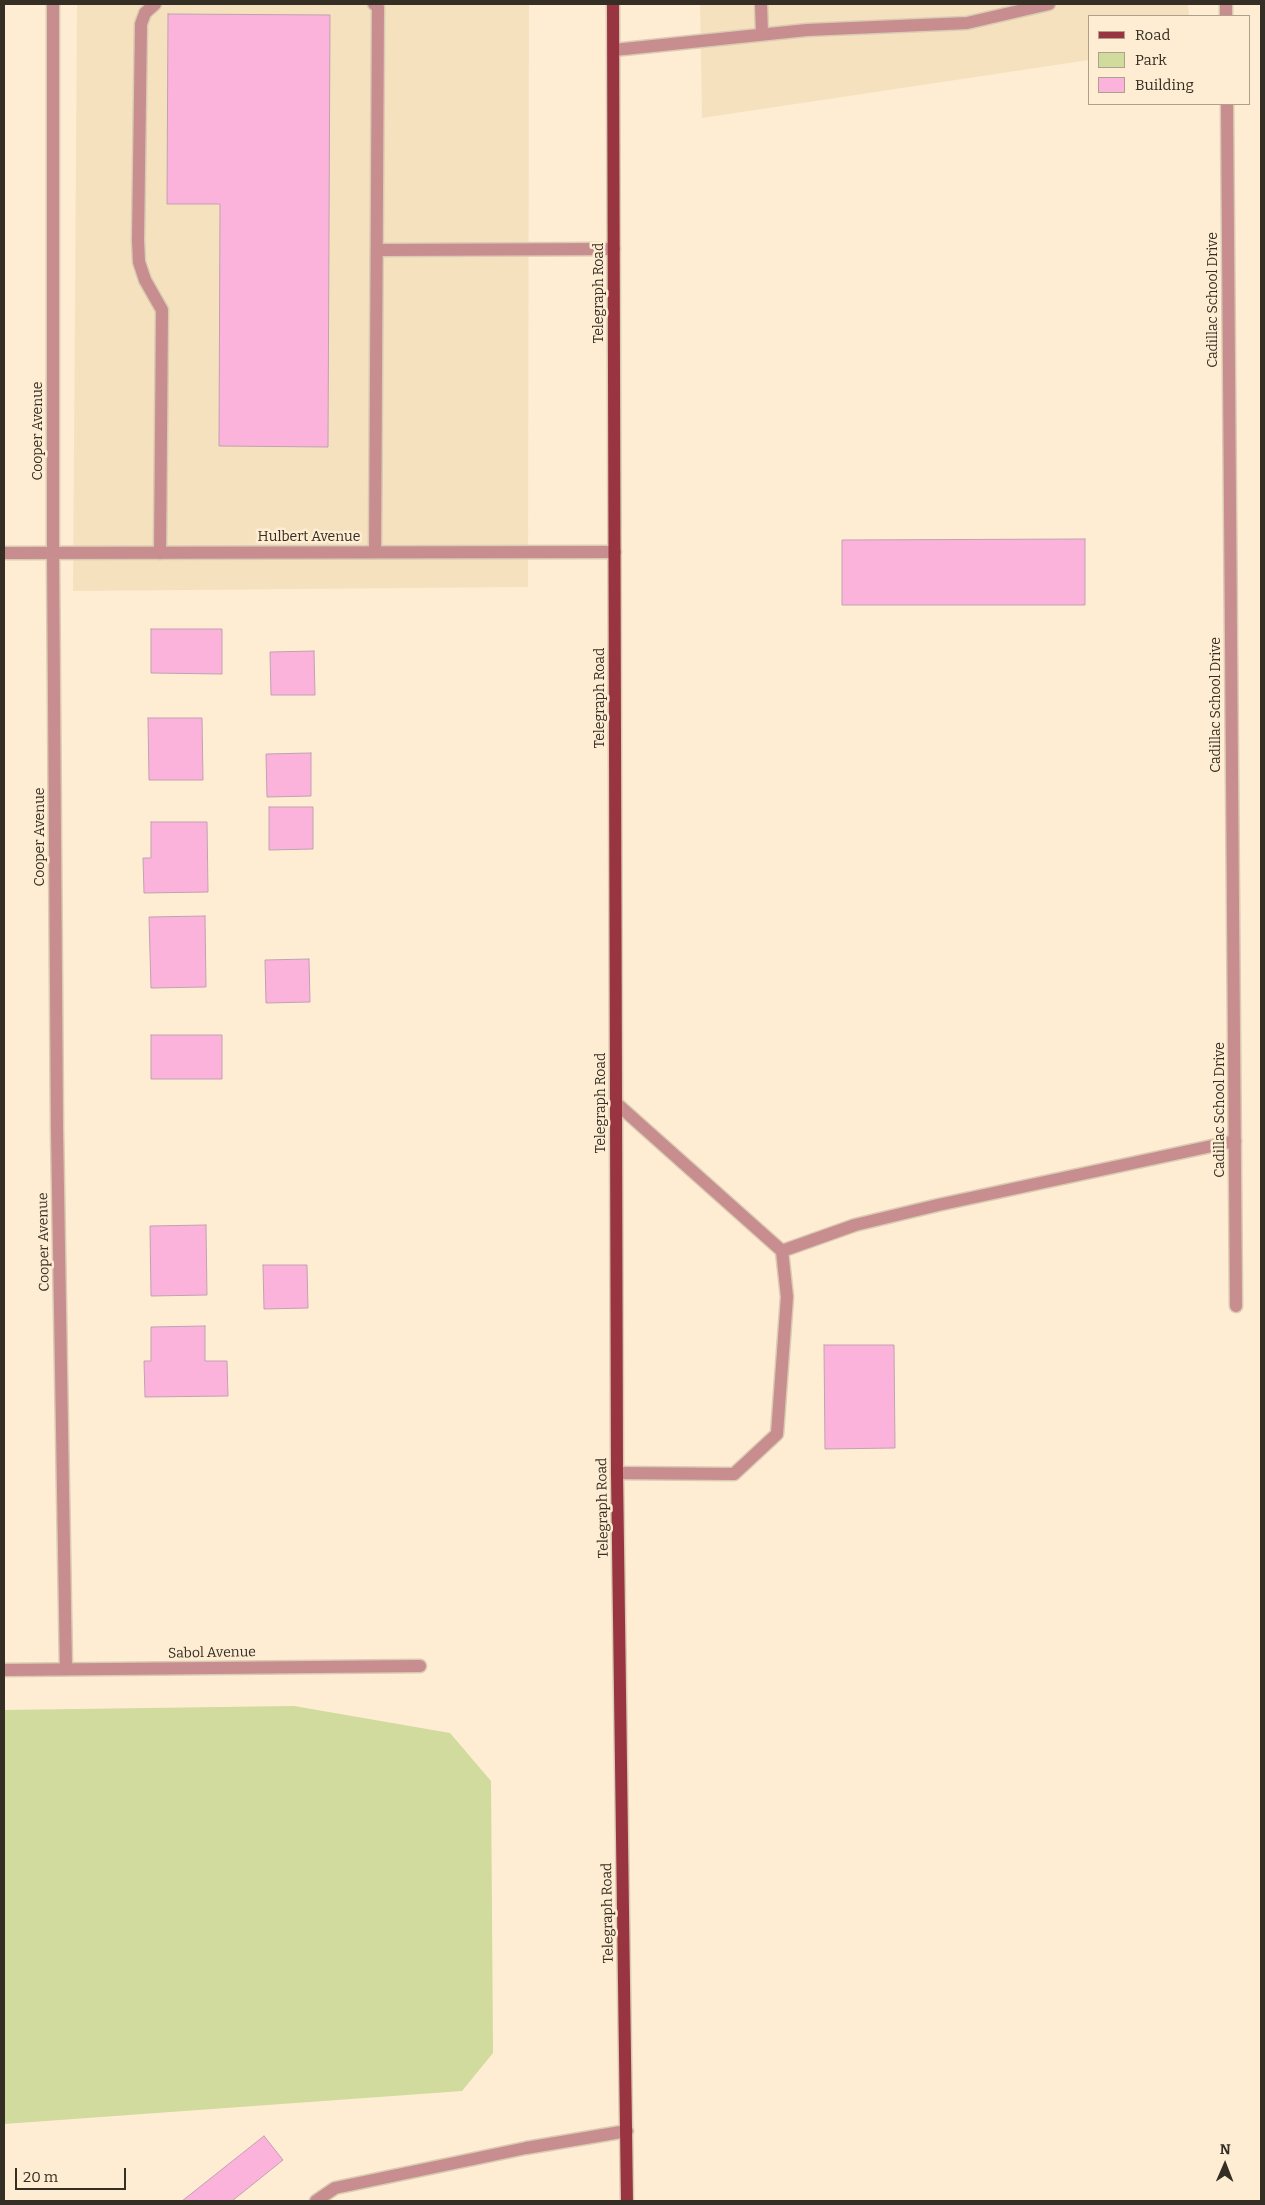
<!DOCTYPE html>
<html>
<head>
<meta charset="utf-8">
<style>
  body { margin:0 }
  #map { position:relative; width:1265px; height:2205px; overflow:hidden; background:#feedd2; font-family:Bitter,serif }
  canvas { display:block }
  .frame { position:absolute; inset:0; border:5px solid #342e24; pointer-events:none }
  .legend { position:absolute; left:1088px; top:15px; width:162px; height:90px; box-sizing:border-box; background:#feedd2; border:1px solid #ada18c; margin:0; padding:6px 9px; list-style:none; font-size:15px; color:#342e24 }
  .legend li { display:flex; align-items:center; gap:10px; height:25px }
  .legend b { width:25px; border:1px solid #ada18c }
  .north { position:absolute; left:1200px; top:2140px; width:50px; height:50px; -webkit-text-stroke:4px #feedd2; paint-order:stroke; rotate:1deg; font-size:14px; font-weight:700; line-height:20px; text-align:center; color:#342e24 }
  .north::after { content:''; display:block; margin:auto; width:18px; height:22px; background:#342e24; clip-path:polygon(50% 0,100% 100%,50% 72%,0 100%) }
  .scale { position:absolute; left:15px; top:2168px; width:111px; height:22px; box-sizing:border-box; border:2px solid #342e24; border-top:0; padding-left:6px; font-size:15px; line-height:18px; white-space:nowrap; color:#342e24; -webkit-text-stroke:4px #feedd2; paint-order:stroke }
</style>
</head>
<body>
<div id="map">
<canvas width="1265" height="2205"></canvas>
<div class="frame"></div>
<ul class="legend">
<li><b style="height:6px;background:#993441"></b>Road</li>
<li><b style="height:14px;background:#d0db9d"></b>Park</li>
<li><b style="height:14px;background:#fcb3db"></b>Building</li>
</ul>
<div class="north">N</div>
<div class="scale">20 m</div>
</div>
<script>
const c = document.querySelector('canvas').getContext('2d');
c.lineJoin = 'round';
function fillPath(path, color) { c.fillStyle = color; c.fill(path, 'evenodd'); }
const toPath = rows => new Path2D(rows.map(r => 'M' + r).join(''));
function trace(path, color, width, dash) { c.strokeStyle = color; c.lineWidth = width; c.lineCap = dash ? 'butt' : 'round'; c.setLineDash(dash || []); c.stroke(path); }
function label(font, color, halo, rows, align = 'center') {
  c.font = font + ' Bitter,serif'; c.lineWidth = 5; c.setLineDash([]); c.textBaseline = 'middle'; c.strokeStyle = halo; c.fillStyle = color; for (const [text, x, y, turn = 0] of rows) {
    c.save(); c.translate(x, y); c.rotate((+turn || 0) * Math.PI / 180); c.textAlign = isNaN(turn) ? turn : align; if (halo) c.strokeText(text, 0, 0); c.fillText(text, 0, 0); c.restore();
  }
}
fillPath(toPath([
  [77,4,529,4,528,587,73,591],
  [700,4,1188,4,1189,16,1089,16,1089,60,702,118]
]), '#f6e1bf');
fillPath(toPath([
  [294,1706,450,1733,491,1781,493,2053,462,2091,4,2124,4,1710]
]), '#d0db9d');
const building = toPath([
  [168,14,330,15,328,447,219,446,220,204,167,204,168,14],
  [1085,539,1085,605,842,605,842,540,1085,539],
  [151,629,222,629,222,674,151,673,151,629],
  [314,651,315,695,271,695,270,652,314,651],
  [148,718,202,718,203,780,149,780,148,718],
  [311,753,311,796,267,797,266,754,311,753],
  [269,807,313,807,313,849,269,850,269,807],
  [151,822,207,822,208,892,144,893,143,858,151,858,151,822],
  [205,916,206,987,151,988,149,917,205,916],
  [309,959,310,1002,266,1003,265,960,309,959],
  [151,1035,222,1035,222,1079,151,1079,151,1035],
  [206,1225,207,1295,151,1296,150,1226,206,1225],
  [263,1265,307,1265,308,1308,264,1309,263,1265],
  [205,1326,205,1361,227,1361,228,1396,145,1397,144,1361,151,1361,151,1327,205,1326],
  [824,1345,894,1345,895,1448,825,1449,824,1345],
  [264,2136,283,2160,232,2201,182,2201,264,2136]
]);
fillPath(building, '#fcb3db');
trace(building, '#bfa2b1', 1);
const lane = toPath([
  [155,4,145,13,141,24,138,240,139,262,145,280,162,310,160,553],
  [374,4,378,7,375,552],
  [761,4,762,34],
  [614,50,807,30,967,23,1049,4],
  [377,250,614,249],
  [616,1103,782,1251,787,1297,777,1434,734,1474,617,1473],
  [782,1251,855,1225,938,1205,1235,1141],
  [316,2201,335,2188,526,2148,627,2131]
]);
const street = toPath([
  [53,4,53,553,57,1129,66,1669],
  [1226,4,1226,16],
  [1227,104,1236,1306],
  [4,553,615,552],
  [4,1670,420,1666]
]);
const primary = toPath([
  [613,4,617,1473,627,2201]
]);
trace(lane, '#dacbb3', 15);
trace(street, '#dacbb3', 15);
trace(primary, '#dacbb3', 15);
trace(lane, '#c78d8f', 12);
trace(street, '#c78d8f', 12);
trace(primary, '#993441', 12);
label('14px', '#342e24', '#feedd2', [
  ["Telegraph Road",599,293,-90],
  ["Cadillac School Drive",1213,300,-90],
  ["Cooper Avenue",38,431,-90],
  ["Hulbert Avenue",309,537],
  ["Telegraph Road",600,698,-90],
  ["Cadillac School Drive",1216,705,-90],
  ["Cooper Avenue",40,837,-90],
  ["Telegraph Road",601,1103,-90],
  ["Cadillac School Drive",1220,1110,-90],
  ["Cooper Avenue",44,1242,-91],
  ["Telegraph Road",603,1508,-91],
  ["Sabol Avenue",212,1653,-1],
  ["Telegraph Road",608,1913,-91]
]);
</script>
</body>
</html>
